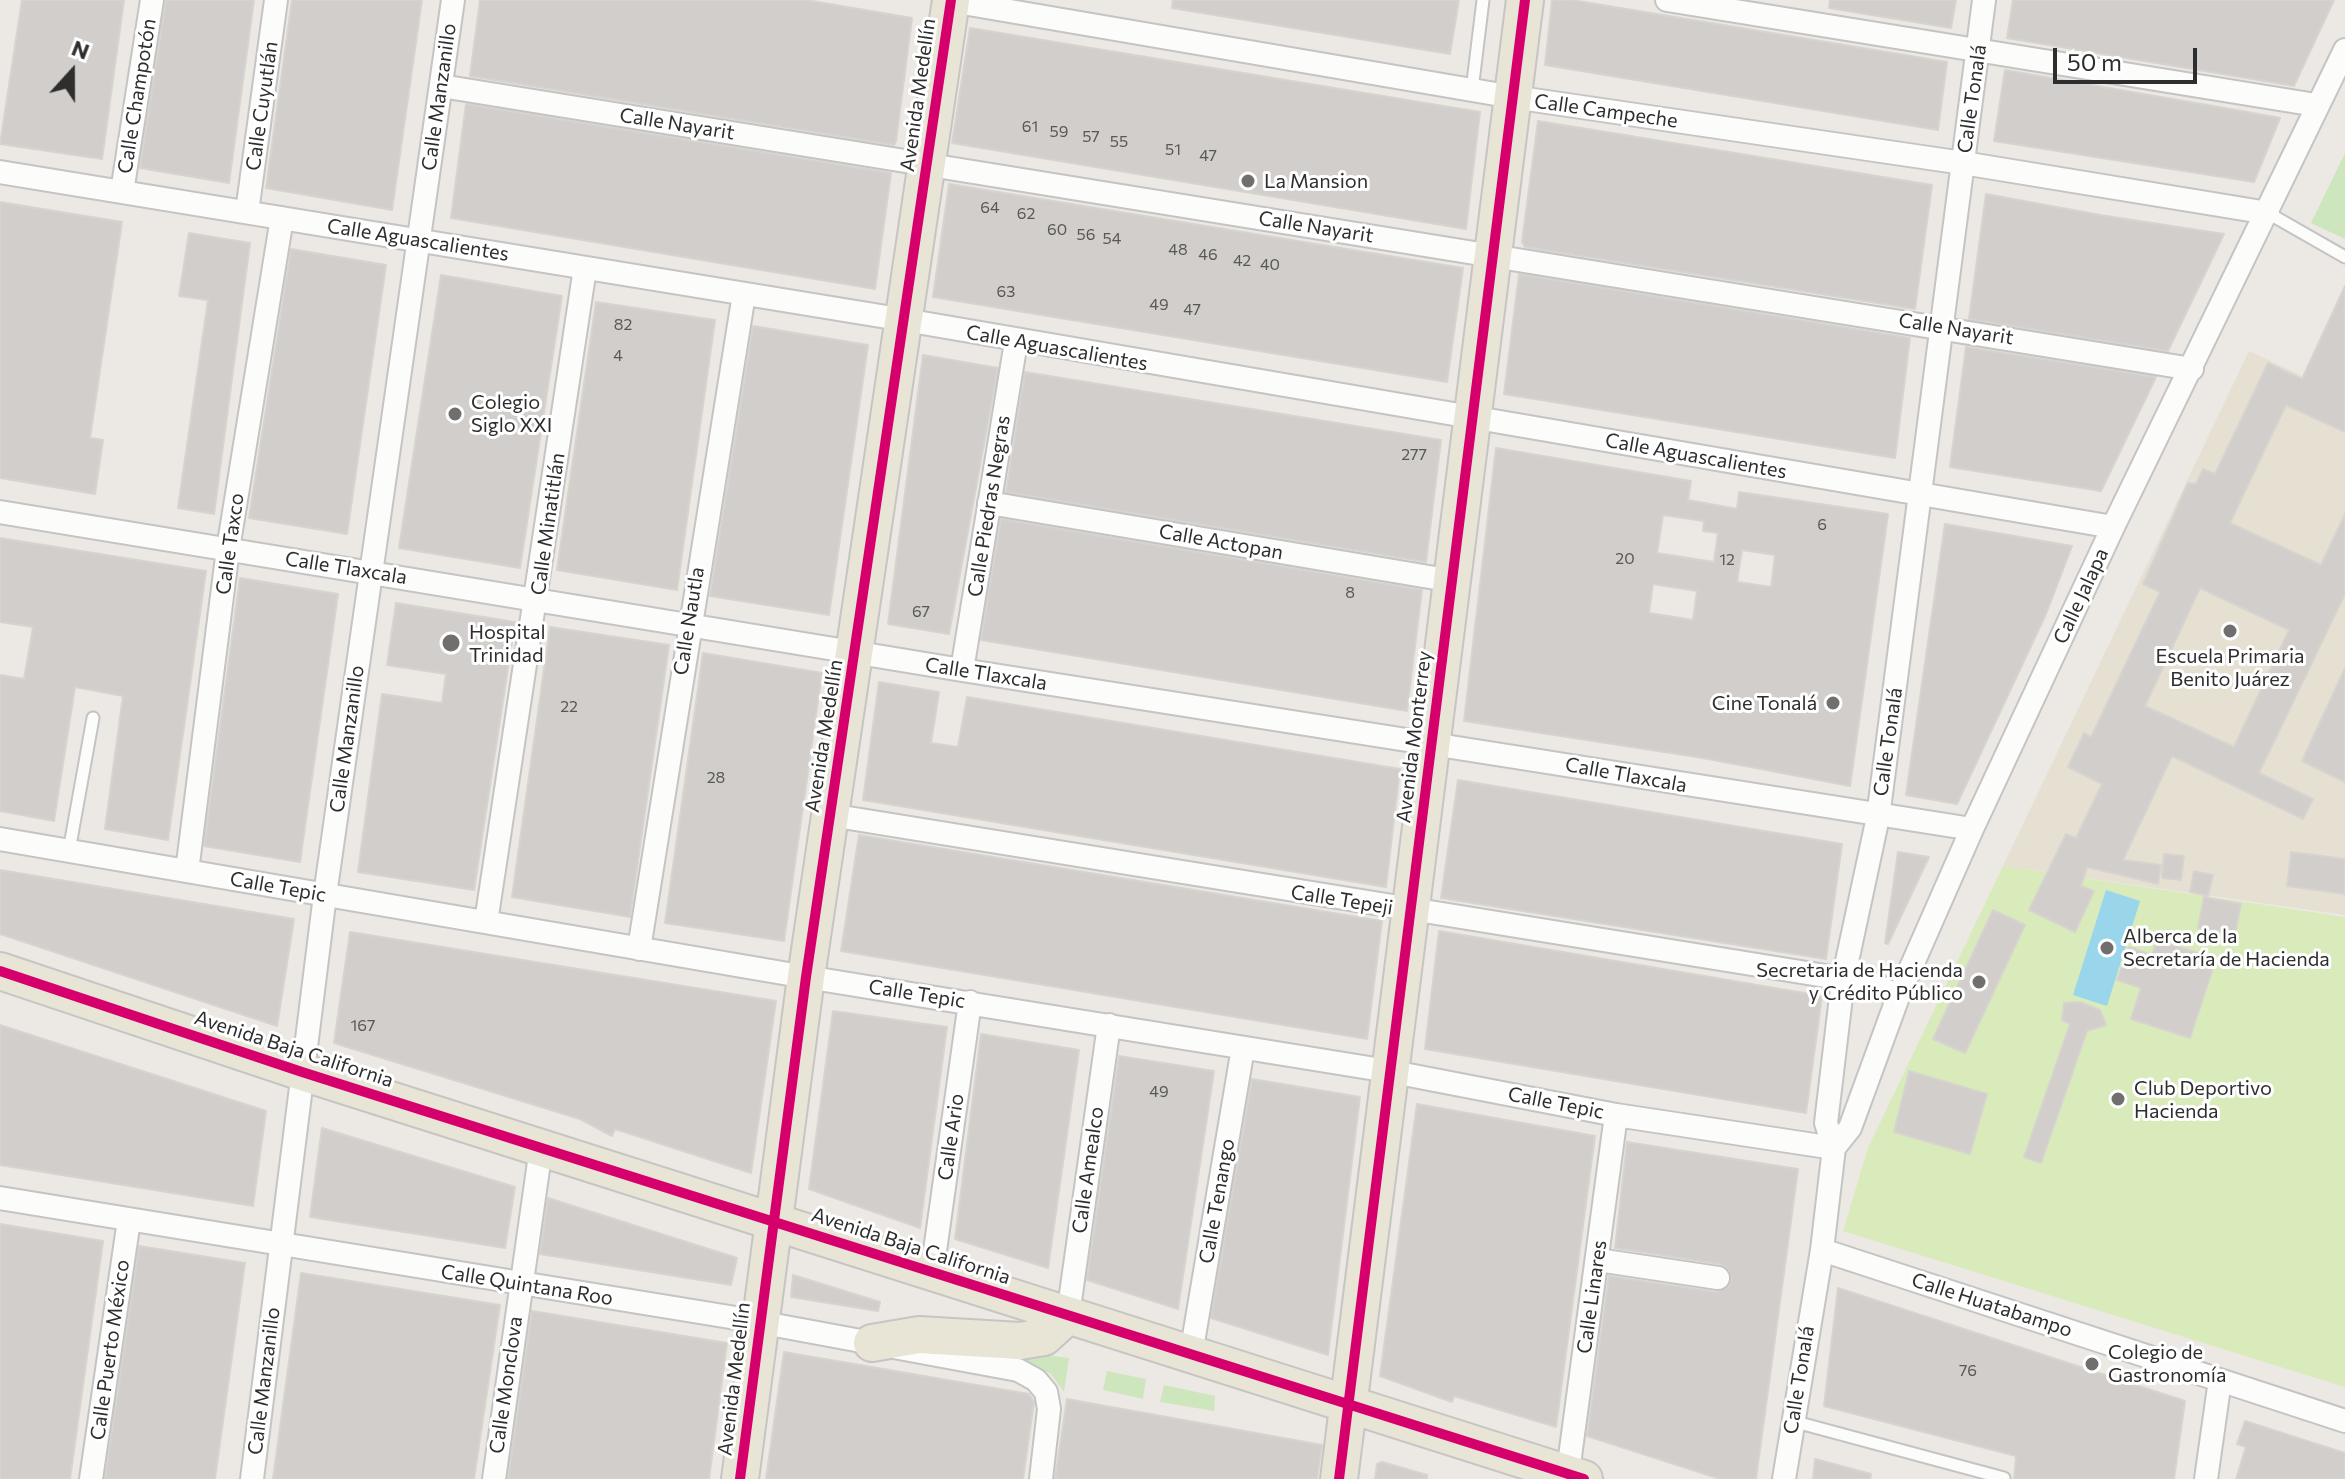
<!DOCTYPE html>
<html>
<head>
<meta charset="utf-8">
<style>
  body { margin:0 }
  #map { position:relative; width:2345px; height:1479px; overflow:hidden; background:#ece8e4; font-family:Commissioner,sans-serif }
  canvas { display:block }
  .north { position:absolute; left:32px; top:32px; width:80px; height:80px; -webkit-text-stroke:6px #fff; paint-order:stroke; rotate:21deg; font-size:22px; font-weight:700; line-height:32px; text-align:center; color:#2e2e2e }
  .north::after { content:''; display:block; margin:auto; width:28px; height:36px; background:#2e2e2e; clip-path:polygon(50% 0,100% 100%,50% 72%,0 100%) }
  .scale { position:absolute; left:2053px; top:48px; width:144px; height:36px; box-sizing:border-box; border:4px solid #2e2e2e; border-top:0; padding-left:10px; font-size:24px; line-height:28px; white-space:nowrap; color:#2e2e2e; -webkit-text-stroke:6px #fff; paint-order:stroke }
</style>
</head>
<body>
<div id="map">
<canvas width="2345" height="1479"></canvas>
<div class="north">N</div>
<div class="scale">50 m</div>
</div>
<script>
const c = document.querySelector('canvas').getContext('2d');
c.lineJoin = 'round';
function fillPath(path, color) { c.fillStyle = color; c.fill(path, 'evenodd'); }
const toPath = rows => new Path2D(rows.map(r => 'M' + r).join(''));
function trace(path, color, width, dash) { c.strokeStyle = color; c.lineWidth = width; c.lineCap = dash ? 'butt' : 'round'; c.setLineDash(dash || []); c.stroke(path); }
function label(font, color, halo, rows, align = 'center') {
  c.font = font + ' Commissioner,sans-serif'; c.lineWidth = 6; c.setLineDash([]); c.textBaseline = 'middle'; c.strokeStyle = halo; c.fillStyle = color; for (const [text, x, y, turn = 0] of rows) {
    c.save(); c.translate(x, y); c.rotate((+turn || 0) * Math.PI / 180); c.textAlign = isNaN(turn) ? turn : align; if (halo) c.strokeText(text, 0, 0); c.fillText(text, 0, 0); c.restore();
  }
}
fillPath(toPath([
  [2249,351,2345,396,2345,915,2003,866]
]), '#e6e0d3');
fillPath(toPath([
  [2345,153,2345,239,2311,223],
  [933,1340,1069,1358,1064,1392,1051,1374,1033,1366],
  [1107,1371,1146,1379,1143,1399,1103,1390],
  [1164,1385,1215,1396,1214,1411,1160,1402]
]), '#cee6be');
fillPath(toPath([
  [2003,866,2345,917,2345,1387,1843,1231,1868,1148]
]), '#d9eabb');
fillPath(toPath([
  [2106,890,2140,901,2107,1006,2073,995]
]), '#99d6ec');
const building = toPath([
  [22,0,124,0,102,159,0,144,22,0],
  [166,0,254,0,229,183,140,168,166,0],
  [292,0,422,0,392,210,266,188,292,0],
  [480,0,806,0,912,18,896,141,894,145,470,76,480,0],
  [1173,0,1459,0,1450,54,1172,8,1173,0],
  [1552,0,1572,0,1947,62,1938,130,1545,65,1552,0],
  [1830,0,1956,0,1951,28,1829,8,1830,0],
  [2013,0,2334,0,2294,86,2007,38,2013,0],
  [970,28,1480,112,1466,229,952,143,970,28],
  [2005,70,2236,110,2280,118,2254,182,1994,141,2005,70],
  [466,104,891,173,875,289,451,218,466,104],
  [1538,121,1932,185,1915,309,1525,247,1522,242,1538,121],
  [949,184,1463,268,1447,382,933,297,949,184],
  [1986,194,2100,215,2224,234,2168,351,1969,319,1986,194],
  [0,202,122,222,90,438,103,440,95,494,0,478,0,202],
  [189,233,250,243,214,514,178,508,208,300,179,296,189,233],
  [291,249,386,265,347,534,249,518,291,249],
  [1519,274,1910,338,1895,458,1504,394,1519,274],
  [441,275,562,296,520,568,399,548,441,275],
  [2345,286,2345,432,2286,405,2230,523,2321,565,2345,514,2345,594,2259,773,2313,799,2303,819,2172,756,2123,860,2161,865,2158,884,2087,867,2081,886,2094,891,2075,932,2029,910,2066,834,2076,838,2102,784,2068,767,2084,733,2091,737,2160,592,2143,584,2188,483,2196,484,2203,469,2215,474,2268,363,2302,379,2345,286],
  [2200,588,2289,630,2234,747,2145,706,2200,588],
  [596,302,715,320,677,590,557,570,596,302],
  [753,326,868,345,829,615,710,596,753,326],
  [1966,347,2156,377,2101,491,1950,467,1966,347],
  [923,355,998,368,949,634,888,624,923,355],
  [1025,372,1441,440,1426,562,1006,492,1025,372],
  [1496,448,1691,481,1688,500,1737,509,1739,492,1888,514,1850,786,1703,758,1464,721,1496,448],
  [1663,515,1704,521,1703,531,1718,533,1714,562,1657,553,1663,515],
  [1742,550,1775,555,1771,587,1737,582,1742,550],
  [1653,584,1697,591,1693,620,1649,613,1653,584],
  [1001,519,1422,590,1407,711,981,640,1001,519],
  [1945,524,2072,546,2046,614,1957,804,1906,795,1945,524],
  [0,538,206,571,168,840,105,829,123,696,75,687,54,821,0,811,0,675,24,679,33,627,0,622,0,538],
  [240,578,338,594,300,862,204,846,240,578],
  [396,603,515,622,474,890,358,872,382,694,442,703,446,674,387,665,396,603],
  [550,627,669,645,630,917,512,897,550,627],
  [703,653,822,673,784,941,665,923,703,653],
  [2345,668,2345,782,2302,761,2345,668],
  [879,682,939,692,931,743,958,747,967,697,1400,769,1386,887,863,800,879,682],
  [1458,780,1842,844,1826,959,1441,898,1458,780],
  [859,835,1382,921,1367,1039,841,951,859,835],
  [1898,852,1929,857,1888,944,1885,943,1898,852],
  [2291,852,2345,859,2345,894,2287,886,2291,852],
  [2164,854,2184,856,2181,880,2162,878,2164,854],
  [0,870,294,919,277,1026,0,934,0,870],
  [2194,871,2213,875,2208,896,2190,892,2194,871],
  [2204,897,2241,904,2235,934,2198,928,2204,897],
  [1993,910,2025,925,1965,1053,1933,1039,1993,910],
  [1439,931,1822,996,1806,1113,1425,1049,1439,931],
  [350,932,776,1001,751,1173,615,1129,612,1136,580,1119,334,1043,350,932],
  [2157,940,2216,959,2190,1038,2131,1019,2141,988,2117,980,2129,947,2152,955,2157,940],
  [2080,1002,2100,1010,2106,1025,2087,1031,2041,1163,2024,1157,2070,1024,2062,1020,2064,1003,2080,1002],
  [833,1011,947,1027,920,1228,809,1189,833,1011],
  [0,1025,266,1111,253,1206,0,1165,0,1025],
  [981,1034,1079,1050,1048,1268,955,1239,981,1034],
  [1119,1056,1214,1071,1178,1309,1087,1280,1119,1056],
  [1909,1071,1987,1094,1970,1154,1894,1132,1909,1071],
  [1252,1079,1360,1097,1328,1355,1211,1318,1252,1079],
  [1417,1104,1595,1136,1556,1427,1454,1396,1452,1402,1380,1376,1417,1104],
  [322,1128,515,1187,505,1248,310,1217,322,1128],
  [1627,1142,1798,1169,1756,1479,1720,1479,1587,1436,1609,1276,1716,1292,1728,1287,1732,1279,1727,1268,1720,1264,1615,1248,1627,1142],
  [548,1198,737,1258,731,1285,540,1254,548,1198],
  [0,1224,103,1241,70,1479,0,1479,0,1224],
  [139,1246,245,1263,215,1479,105,1479,139,1246],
  [301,1273,500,1305,474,1479,273,1479,301,1273],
  [793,1275,880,1302,878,1311,791,1297,793,1275],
  [1838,1288,2185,1401,2174,1479,2014,1479,2016,1456,1824,1406,1838,1288],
  [532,1311,727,1343,709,1479,508,1479,532,1311],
  [784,1352,1029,1394,1034,1402,1023,1479,766,1479,784,1352],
  [1067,1399,1322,1445,1317,1479,1055,1479,1067,1399],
  [2245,1421,2345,1453,2345,1479,2236,1479,2246,1447,2237,1444,2245,1421],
  [1815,1459,1871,1474,1870,1479,1813,1479,1815,1459],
  [1382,1462,1427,1475,1427,1479,1375,1479,1377,1464,1382,1462]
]);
fillPath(building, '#d1cecb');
trace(building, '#d7d4d0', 2);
const lane = toPath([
  [1472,90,1483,0],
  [2268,213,2345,257],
  [69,851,93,718],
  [1792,1421,2004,1478]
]);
const street = toPath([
  [945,0,1513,97,1963,163,2268,213],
  [1667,0,2316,105],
  [441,86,2192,369],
  [0,172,905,320,2113,527],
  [122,192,152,0],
  [247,212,276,0],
  [989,503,1453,581],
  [0,512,962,670,1972,829],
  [962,670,1016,342],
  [830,815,1875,984,1898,997],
  [0,839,806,977,1388,1071,1616,1115,1834,1148],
  [187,871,228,549,282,218],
  [486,922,585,268],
  [639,949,744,294],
  [1834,1148,1850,1128,1898,997,1972,829,2113,527,2345,50],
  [0,1198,742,1319,1018,1370,1036,1380,1046,1392,1049,1409,1041,1479],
  [1822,1250,2345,1421],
  [1598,1260,1718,1278],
  [932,1272,970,1002],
  [1068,1315,1109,1025],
  [1191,1354,1243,1048],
  [91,1479,129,1220],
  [252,1479,325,895,453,0],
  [494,1479,541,1148],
  [1567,1479,1616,1115],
  [1784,1479,1822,1250,1834,1148,1826,1123,1843,980,1878,817,1984,0],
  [2206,1479,2220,1380]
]);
const primary = toPath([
  [0,971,302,1072,1584,1479],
  [872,1343,919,1335,1020,1341,1044,1337,1068,1315],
  [740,1479,806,977,951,0],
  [1339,1479,1525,0]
]);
trace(lane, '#c5c4c5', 15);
trace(street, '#c5c4c5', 26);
trace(primary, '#c6c5c4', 40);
trace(lane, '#fcfcfb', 11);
trace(street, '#fcfcfb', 22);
trace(primary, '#e8e4d6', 36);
trace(toPath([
  [0,971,302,1072,1584,1479],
  [740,1479,806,977,951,0],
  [1339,1479,1525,0]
]), '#d6006c', 10);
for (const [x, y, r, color] of [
  [1248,181,8,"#706f6e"],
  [455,414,8,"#706f6e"],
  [2230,631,8,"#706f6e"],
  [451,643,10,"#706f6e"],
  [1833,703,8,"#706f6e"],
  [2107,948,8,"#706f6e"],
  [1979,982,8,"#706f6e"],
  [2118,1099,8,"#706f6e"],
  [2092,1364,8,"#706f6e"]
]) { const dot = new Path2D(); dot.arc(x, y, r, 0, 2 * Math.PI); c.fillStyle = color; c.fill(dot); trace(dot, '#fff', 3); }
label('16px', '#585857', null, [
  ["61",1030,127],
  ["59",1059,132],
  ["57",1091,137],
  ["55",1119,142],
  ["51",1173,150],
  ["47",1208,156],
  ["64",990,208],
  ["62",1026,214],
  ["60",1057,230],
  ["56",1086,235],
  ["54",1112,239],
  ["48",1178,250],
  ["46",1208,255],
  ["42",1242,261],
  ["40",1270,265],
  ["63",1006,292],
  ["49",1159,305],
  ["47",1192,310],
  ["82",623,325],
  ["4",618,356],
  ["277",1414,455],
  ["6",1822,525],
  ["20",1625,559],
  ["12",1727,560],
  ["8",1350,593],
  ["67",921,612],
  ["22",569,707],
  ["28",716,778],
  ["167",363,1026],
  ["49",1159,1092],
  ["76",1968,1371]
]);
label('20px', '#2e2e2e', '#fff', [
  ["Avenida Medellín",918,95,-82],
  ["Calle Champotón",137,96,-81],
  ["Calle Manzanillo",439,97,-82],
  ["Calle Tonalá",1972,99,-82],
  ["Calle Cuyutlán",262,106,-82],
  ["Calle Campeche",1606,111,8],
  ["Calle Nayarit",677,124,9],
  ["Calle Nayarit",1316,227,9],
  ["Calle Aguascalientes",418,240,9],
  ["Calle Nayarit",1956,329,9],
  ["Calle Aguascalientes",1057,348,10],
  ["Calle Aguascalientes",1696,456,10],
  ["Calle Piedras Negras",989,506,-81],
  ["Calle Minatitlán",548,524,-82],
  ["Calle Actopan",1221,542,10],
  ["Calle Taxco",230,544,-82],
  ["Calle Tlaxcala",346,568,9],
  ["Calle Jalapa",2081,596,-65],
  ["Calle Nautla",689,621,-81],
  ["Calle Tlaxcala",986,674,9],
  ["Avenida Medellín",824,736,-81],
  ["Avenida Monterrey",1414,737,-83],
  ["Calle Manzanillo",347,739,-82],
  ["Calle Tonalá",1888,742,-82],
  ["Calle Tlaxcala",1626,775,10],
  ["Calle Tepic",278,887,10],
  ["Calle Tepeji",1342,900,9],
  ["Calle Tepic",917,994,9],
  ["Avenida Baja California",294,1049,18],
  ["Calle Tepic",1556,1103,11],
  ["Calle Ario",951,1137,-82],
  ["Calle Amealco",1088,1170,-82],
  ["Calle Tenango",1217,1201,-80],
  ["Avenida Baja California",911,1246,18],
  ["Calle Quintana Roo",527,1285,9],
  ["Calle Linares",1592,1297,-82],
  ["Calle Huatabampo",1992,1305,18],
  ["Calle Puerto México",110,1350,-82],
  ["Avenida Medellín",734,1379,-83],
  ["Calle Tonalá",1799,1380,-81],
  ["Calle Manzanillo",264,1381,-83],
  ["Calle Monclova",506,1385,-82]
]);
label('20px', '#2e2e2e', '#fff', [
  ["La Mansion",1264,181],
  ["Colegio",471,402],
  ["Siglo XXI",471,425],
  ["Hospital",469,632],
  ["Trinidad",469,655],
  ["Escuela Primaria",2230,656,"center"],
  ["Benito Juárez",2230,679,"center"],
  ["Cine Tonalá",1817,703,"right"],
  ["Alberca de la",2123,936],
  ["Secretaría de Hacienda",2123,959],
  ["Secretaria de Hacienda",1963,970,"right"],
  ["y Crédito Público",1963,993,"right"],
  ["Club Deportivo",2134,1088],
  ["Hacienda",2134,1111],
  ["Colegio de",2108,1352],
  ["Gastronomía",2108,1375]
], 'left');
</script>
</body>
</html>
